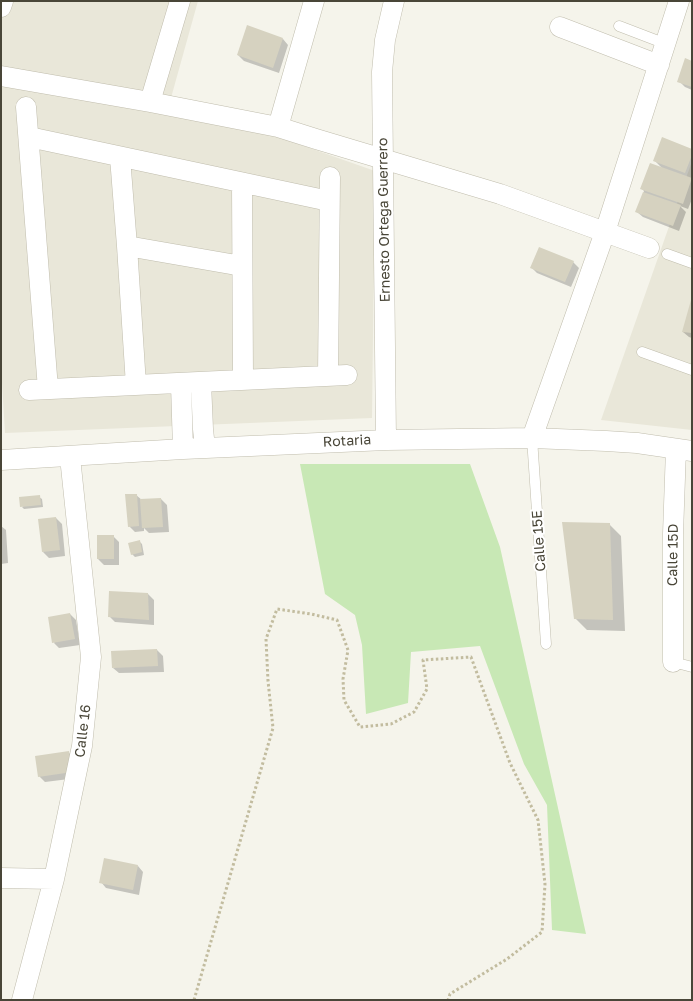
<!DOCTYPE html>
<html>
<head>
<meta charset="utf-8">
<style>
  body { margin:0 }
  #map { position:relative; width:693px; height:1001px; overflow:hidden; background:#f5f4eb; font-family:"Golos Text",sans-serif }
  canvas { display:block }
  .frame { position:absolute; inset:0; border:2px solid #494638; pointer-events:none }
</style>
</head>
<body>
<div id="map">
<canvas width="693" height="1001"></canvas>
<div class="frame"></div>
</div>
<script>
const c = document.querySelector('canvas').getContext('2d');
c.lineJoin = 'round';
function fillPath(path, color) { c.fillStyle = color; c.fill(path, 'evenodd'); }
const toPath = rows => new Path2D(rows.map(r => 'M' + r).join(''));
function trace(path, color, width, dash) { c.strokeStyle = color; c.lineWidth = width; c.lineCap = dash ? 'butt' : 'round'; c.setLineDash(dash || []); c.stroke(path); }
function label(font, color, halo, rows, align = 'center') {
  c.font = font + ' "Golos Text",sans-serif'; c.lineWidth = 4; c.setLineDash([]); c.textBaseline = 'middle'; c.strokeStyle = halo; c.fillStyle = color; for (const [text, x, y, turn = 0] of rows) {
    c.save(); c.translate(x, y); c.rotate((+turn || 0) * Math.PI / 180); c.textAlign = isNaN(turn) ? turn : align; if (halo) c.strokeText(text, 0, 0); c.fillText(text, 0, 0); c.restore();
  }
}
fillPath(toPath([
  [4,1,198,1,169,105,1,71,1,10],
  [1,85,267,133,375,171,372,418,5,433,1,366],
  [692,161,692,430,601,420]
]), '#e9e7d9');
fillPath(toPath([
  [300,464,470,464,500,547,586,934,552,930,547,805,524,764,480,646,411,652,408,703,366,714,362,645,355,615,325,594]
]), '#c8e8b5');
fillPath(toPath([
  [283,39,288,45,279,73,244,61,238,55],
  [692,62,692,90,685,87,679,81],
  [692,150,691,178,692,179,692,199,688,209,680,206,686,212,679,231,643,217,637,212,644,191,642,189,663,169,654,160],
  [573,262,579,268,571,287,537,273,532,268],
  [692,303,692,338,689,337,683,332],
  [136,495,142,500,161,499,167,505,169,532,149,533,144,528,144,531,135,532,129,526],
  [39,497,42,499,43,507,24,509,22,507],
  [56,518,62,524,65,556,49,558,43,552],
  [609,524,621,536,625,631,587,630,575,618],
  [1,526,6,530,8,563,1,564],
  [113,536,119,542,119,565,104,565,98,559],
  [139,541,142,544,144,555,135,557,132,554],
  [148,594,154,600,154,625,115,622,110,617],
  [70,614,76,620,80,645,59,648,54,643],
  [157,650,163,656,164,672,119,673,113,668],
  [69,753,75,759,77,778,45,782,39,776],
  [138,866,143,872,139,895,106,888,101,882]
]), '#0003');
fillPath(toPath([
  [247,25,283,38,273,68,237,55],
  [685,58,692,61,692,87,677,82],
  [662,137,692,149,692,155,685,173,653,161],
  [650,163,692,178,683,204,640,189],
  [643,192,681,205,673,226,635,212],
  [539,247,574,261,565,282,530,268],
  [691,300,692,333,682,332],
  [125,494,137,494,139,526,128,527],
  [40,495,41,505,20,507,19,497],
  [161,498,163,527,142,528,140,499],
  [56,517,60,550,42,552,38,519],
  [562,522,610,523,613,620,574,619],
  [97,535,114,535,114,559,97,559],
  [140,540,142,552,131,555,128,543],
  [109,591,148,593,149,620,108,617],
  [70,613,75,639,52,643,48,617],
  [157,649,158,666,112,668,111,651],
  [69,751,72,772,38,777,35,756],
  [104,858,138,865,133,890,99,883]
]), '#d6d2c0');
const lane = toPath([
  [619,26,666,44],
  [667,254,692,263],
  [642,352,692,370],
  [532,438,546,644],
  [673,662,692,667]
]);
const street = toPath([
  [1,7,3,1],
  [560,27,659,65],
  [1,76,150,102,278,127,316,139,500,194,649,248],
  [150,102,180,1],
  [26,107,48,389],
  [278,127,314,1],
  [29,137,329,201],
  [120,157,127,246,136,385],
  [242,183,243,380],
  [127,246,242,266],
  [328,376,330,177],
  [201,383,203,429,205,448],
  [181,384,183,449],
  [29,390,347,375],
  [532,438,605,232,679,1],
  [386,440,382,72,385,40,394,1],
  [1,460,183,449,386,440,532,438,606,441,637,443,692,451],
  [673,662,673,534,676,449],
  [1,878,54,879],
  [22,1000,54,879,82,746,91,657,70,457]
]);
trace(lane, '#c0bdad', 11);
trace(street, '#c0bdad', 21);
trace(toPath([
  [194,1000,273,728,268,681,266,639,277,609,311,614,337,620,348,650,343,679,344,700,360,727,391,724,414,712,427,689,423,660,471,657,510,763,538,820,545,884,542,932,507,959,450,994,448,1000]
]), '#c2bc9f', 3, [2.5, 2.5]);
trace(lane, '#fff', 10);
trace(street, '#fff', 20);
label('14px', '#494638', '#fff', [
  ["Ernesto Ortega Guerrero",384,220,-91],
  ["Rotaria",347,441,-3],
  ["Calle 15E",539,541,-94],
  ["Calle 15D",673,555,-89],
  ["Calle 16",83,731,-83]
]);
</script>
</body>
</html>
